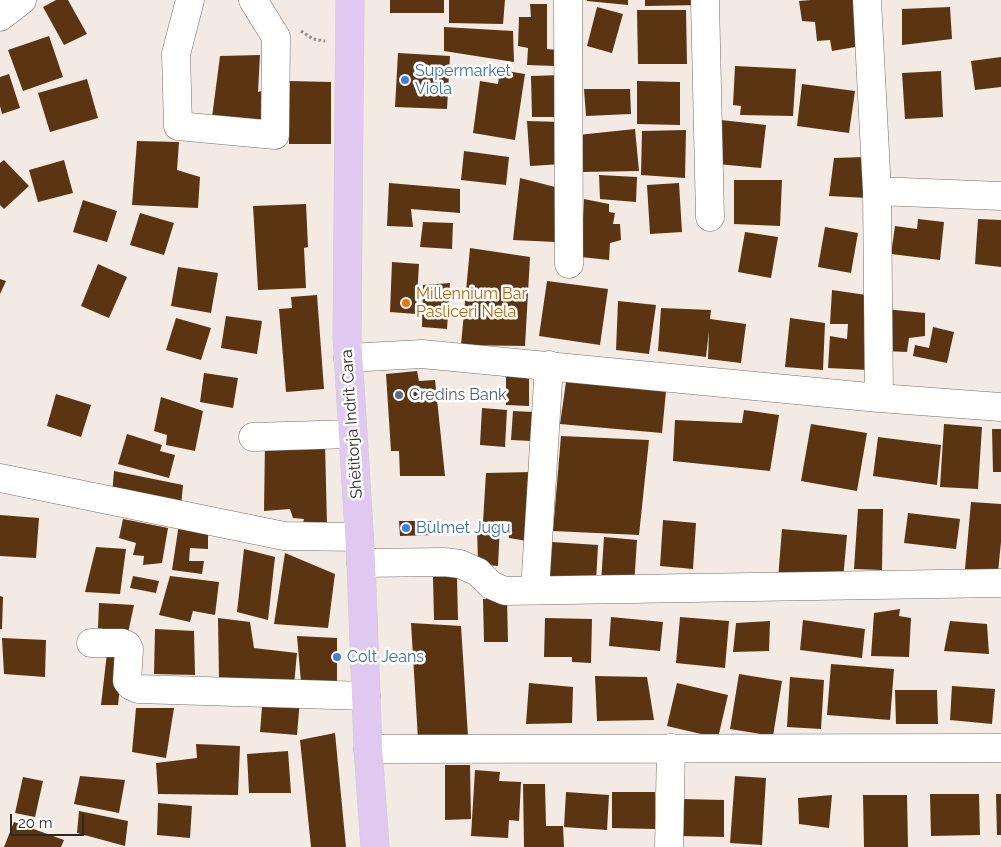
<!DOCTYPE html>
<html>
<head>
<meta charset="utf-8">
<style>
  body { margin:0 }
  #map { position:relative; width:1001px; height:847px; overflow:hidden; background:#f3eae4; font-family:Raleway,sans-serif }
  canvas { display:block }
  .scale { position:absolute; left:10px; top:814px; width:74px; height:22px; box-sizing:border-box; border:2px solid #2a2724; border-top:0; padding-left:6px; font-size:15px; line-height:18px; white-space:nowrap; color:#2a2724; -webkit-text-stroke:4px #fff; paint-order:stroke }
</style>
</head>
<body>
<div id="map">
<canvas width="1001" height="847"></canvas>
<div class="scale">20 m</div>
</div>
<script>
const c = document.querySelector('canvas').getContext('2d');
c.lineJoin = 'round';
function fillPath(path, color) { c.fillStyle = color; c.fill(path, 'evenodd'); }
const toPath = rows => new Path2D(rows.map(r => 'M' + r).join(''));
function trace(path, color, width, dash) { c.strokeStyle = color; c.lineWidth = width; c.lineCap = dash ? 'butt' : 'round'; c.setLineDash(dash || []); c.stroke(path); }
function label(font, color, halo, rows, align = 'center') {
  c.font = font + ' Raleway,sans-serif'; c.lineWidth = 5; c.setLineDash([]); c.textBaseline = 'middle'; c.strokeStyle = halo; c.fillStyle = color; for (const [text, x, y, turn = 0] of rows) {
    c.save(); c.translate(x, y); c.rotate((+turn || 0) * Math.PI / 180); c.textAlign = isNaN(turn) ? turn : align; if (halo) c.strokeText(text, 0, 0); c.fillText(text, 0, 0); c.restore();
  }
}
fillPath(toPath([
  [56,0,68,0,87,34,64,45,43,7],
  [390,0,444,0,444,13,390,13],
  [449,0,505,0,503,24,449,23],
  [587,0,628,0,628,5,587,1],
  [645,0,700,0,701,5,645,6],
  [811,0,859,0,861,46,832,51,830,40,817,41,815,22,802,21,799,1],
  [530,4,547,4,547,49,558,50,555,66,527,65,528,48,518,46,519,17,531,17],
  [597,7,623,14,612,53,587,46],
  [950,7,952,39,902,45,902,9],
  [637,10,686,10,687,64,638,64],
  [444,27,513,31,514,62,444,51],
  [49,36,63,77,23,91,8,50],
  [398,53,450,56,447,109,395,107],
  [260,55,258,92,268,89,274,127,211,125,220,56],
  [1001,57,1001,87,975,90,971,61],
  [735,66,796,69,793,116,740,115,741,106,733,105],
  [500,70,525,74,515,140,473,133,480,81,498,84],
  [941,71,943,117,905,119,902,73],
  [9,74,20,108,2,114,0,106,0,77],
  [562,75,563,117,532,117,531,76],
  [87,79,98,118,50,132,38,93],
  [289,81,331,82,331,144,289,144],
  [637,81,680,82,680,125,637,124],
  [802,84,855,91,849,133,797,126],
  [584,89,630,89,631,114,586,116],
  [721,120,766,125,761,168,717,164],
  [527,121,563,122,563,164,530,166],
  [635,129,639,171,582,172,578,135],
  [686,130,685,178,641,175,642,131],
  [137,141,179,142,177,170,200,177,198,208,132,205],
  [464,151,509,157,506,185,461,180],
  [864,157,868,198,829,196,834,158],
  [4,160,29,186,4,209,0,205,0,163],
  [64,160,73,193,38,202,29,170],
  [599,175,637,177,636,202,600,199],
  [520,178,559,188,556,242,513,240],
  [734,180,782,180,780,226,734,224],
  [389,183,460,189,460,213,411,209,413,227,387,226],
  [679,183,682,232,650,234,647,185],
  [584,199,609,204,609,212,615,213,613,224,620,224,621,240,610,243,609,260,581,257],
  [83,200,117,211,107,242,73,232],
  [306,204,308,247,304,248,306,288,258,290,253,206],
  [140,213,174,223,164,255,130,245],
  [918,219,944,222,940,260,891,254,895,226,917,229],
  [978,219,1001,220,1001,267,975,264],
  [423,222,453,223,452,249,420,247],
  [825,227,858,233,851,273,818,267],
  [745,232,778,237,771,278,738,272],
  [470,248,530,257,525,346,461,345],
  [392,262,419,264,416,314,390,312],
  [98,264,127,277,109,318,81,306],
  [178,267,218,273,211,313,171,306],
  [0,279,6,281,0,294],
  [547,281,608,289,600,345,539,336],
  [450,283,447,329,422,327,423,285],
  [832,290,873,296,869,370,828,368,830,336,847,339,848,324,830,324],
  [317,295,324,389,286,392,279,309,292,308,291,297],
  [618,301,656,305,649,354,616,350],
  [661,308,711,310,710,319,746,324,741,363,708,359,709,331,706,357,658,351],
  [885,309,925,313,925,336,909,338,907,352,886,351],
  [226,316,262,321,257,354,221,348],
  [176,318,211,328,201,360,166,350],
  [790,318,825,323,823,370,785,367],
  [933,327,954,332,947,363,913,356,915,345,929,348],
  [417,371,419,381,435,380,445,476,400,476,399,451,391,451,386,374],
  [204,373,238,378,233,408,200,402],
  [506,373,529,373,529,406,506,405],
  [566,382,666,391,662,433,560,424],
  [56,394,91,405,81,437,47,426],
  [161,397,203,411,195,451,166,445,167,435,154,431],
  [482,408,507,410,505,447,480,445],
  [744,410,779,415,770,471,673,461,675,420,742,423],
  [513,411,533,412,531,441,511,440],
  [811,424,867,433,857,491,801,481],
  [944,424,982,427,978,489,940,487],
  [992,429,1001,429,1001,472,993,472],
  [127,434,162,445,160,451,175,455,169,478,118,464],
  [561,436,649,440,639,535,553,531],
  [878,437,941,445,937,485,873,476],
  [265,442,325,443,327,525,302,527,304,519,293,518,290,509,264,511],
  [114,471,183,485,181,507,112,495],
  [533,472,527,541,509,538,507,521,483,522,486,473],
  [971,502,1001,504,1001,542,998,572,965,569],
  [858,509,883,509,882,570,854,569],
  [908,513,960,519,956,549,904,543],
  [0,515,39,518,36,558,0,556],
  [123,519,168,528,162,563,143,565,144,556,133,555,136,543,119,538],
  [663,520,696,523,693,569,660,566],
  [399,521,431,521,432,535,400,536],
  [179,524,208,529,208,549,190,548,189,561,204,561,202,574,172,570],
  [500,525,498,566,478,564,477,527],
  [782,529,847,535,843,580,778,579],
  [604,537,637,540,634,586,601,583],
  [552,542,598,545,596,582,546,577],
  [96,547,126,549,120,594,85,592],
  [244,549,275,557,268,620,237,612],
  [285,553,335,574,328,628,274,624],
  [133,576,159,581,156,593,130,588],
  [170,576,219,582,215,615,193,611,190,622,159,615],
  [433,577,457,577,458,620,434,620],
  [0,596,3,597,2,629,0,629],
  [483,599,507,599,508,642,484,642],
  [99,603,134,605,128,633,98,628],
  [900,609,899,616,911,618,909,657,871,656,874,613],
  [611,617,663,622,660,651,609,646],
  [680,617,729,621,725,668,676,663],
  [218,618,250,622,254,648,297,653,294,685,219,681],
  [545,618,592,619,591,663,572,662,572,657,544,657],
  [803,620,865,629,862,658,800,650],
  [770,621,769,651,733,652,736,623],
  [950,621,987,624,989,654,944,651],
  [411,623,461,626,468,736,418,739],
  [155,629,194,631,195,675,154,674],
  [297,636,337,638,337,684,301,682],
  [2,638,46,640,45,677,4,674],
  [124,650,118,705,101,705,107,653],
  [831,664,894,669,890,720,827,715],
  [739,674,782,681,773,736,730,729],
  [595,676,647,677,654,720,597,721],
  [790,677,824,680,821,729,787,727],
  [529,683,573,687,572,723,526,724],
  [677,683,728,695,718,738,667,726],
  [952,686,995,689,992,724,950,720],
  [895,690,937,690,938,724,896,724],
  [263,695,300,699,297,735,260,732],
  [136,708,174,708,166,758,132,752],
  [335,733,346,847,311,847,300,740],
  [196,744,240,746,238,795,158,794,156,763,197,758],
  [288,751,291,793,249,793,247,754],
  [445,765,470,765,471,819,445,820],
  [475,770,500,772,499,781,521,782,519,821,509,820,508,838,471,836],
  [80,776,125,780,119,813,74,804],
  [735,776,766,778,762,845,730,843],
  [23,777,43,781,35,817,15,813],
  [523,784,545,784,546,826,563,826,564,847,524,847],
  [566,792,609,795,607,830,564,827],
  [612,792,655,792,655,829,612,828],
  [930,794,979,794,980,835,931,836],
  [996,794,1001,794,1001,835,997,835],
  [832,795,829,828,799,824,798,798],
  [863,795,907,795,908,847,864,847],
  [681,799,724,800,724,837,680,836],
  [158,803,192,806,190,838,157,835],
  [79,811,128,821,125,846,77,833],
  [14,822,64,840,61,847,4,847]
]), '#5b3412');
const minor = toPath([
  [190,0,176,54,178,126,275,135,276,37,253,0],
  [568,0,569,264],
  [705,0,710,217],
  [867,0,877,191,879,398],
  [0,17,22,0],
  [877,191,1001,196],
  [348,358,422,354,879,398,1001,407],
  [253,437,352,434],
  [0,478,284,536,359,537],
  [361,563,444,562,460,564,478,572,491,585,505,591,1001,583],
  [535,590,549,365],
  [91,643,122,643,127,645,129,649,127,681,131,686,138,689,366,696],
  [368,749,1001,748],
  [669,847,671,748]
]);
const major = toPath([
  [350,0,347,337,361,563,368,749,375,847]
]);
trace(minor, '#756d67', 29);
trace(major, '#cccbca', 29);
trace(toPath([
  [301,31,313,39,325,41]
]), '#938c88', 3, [2.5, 2.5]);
trace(minor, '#fff', 28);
trace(major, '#e0c9f1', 28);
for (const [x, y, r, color] of [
  [405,80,5,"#3f7fe0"],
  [406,303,5,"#e8710a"],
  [399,395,5,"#5c6f8a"],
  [406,528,5,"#3f7fe0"],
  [337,657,5,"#3f7fe0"]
]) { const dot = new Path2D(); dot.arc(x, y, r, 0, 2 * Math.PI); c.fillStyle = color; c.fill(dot); trace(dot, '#fff', 2); }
label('16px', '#366cbe', '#fff', [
  ["Supermarket",415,71],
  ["Viola",415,89],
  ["Bulmet Jugu",416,528],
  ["Colt Jeans",347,657]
], 'left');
label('16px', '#c56008', '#fff', [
  ["Millennium Bar",416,294],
  ["Pasliceri Nela",416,312]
], 'left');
label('16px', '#4e5e75', '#fff', [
  ["Credins Bank",409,395]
], 'left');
label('16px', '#2a2724', '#fff', [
  ["Shëtitorja Indrit Cara",352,424,-94]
]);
</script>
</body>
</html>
